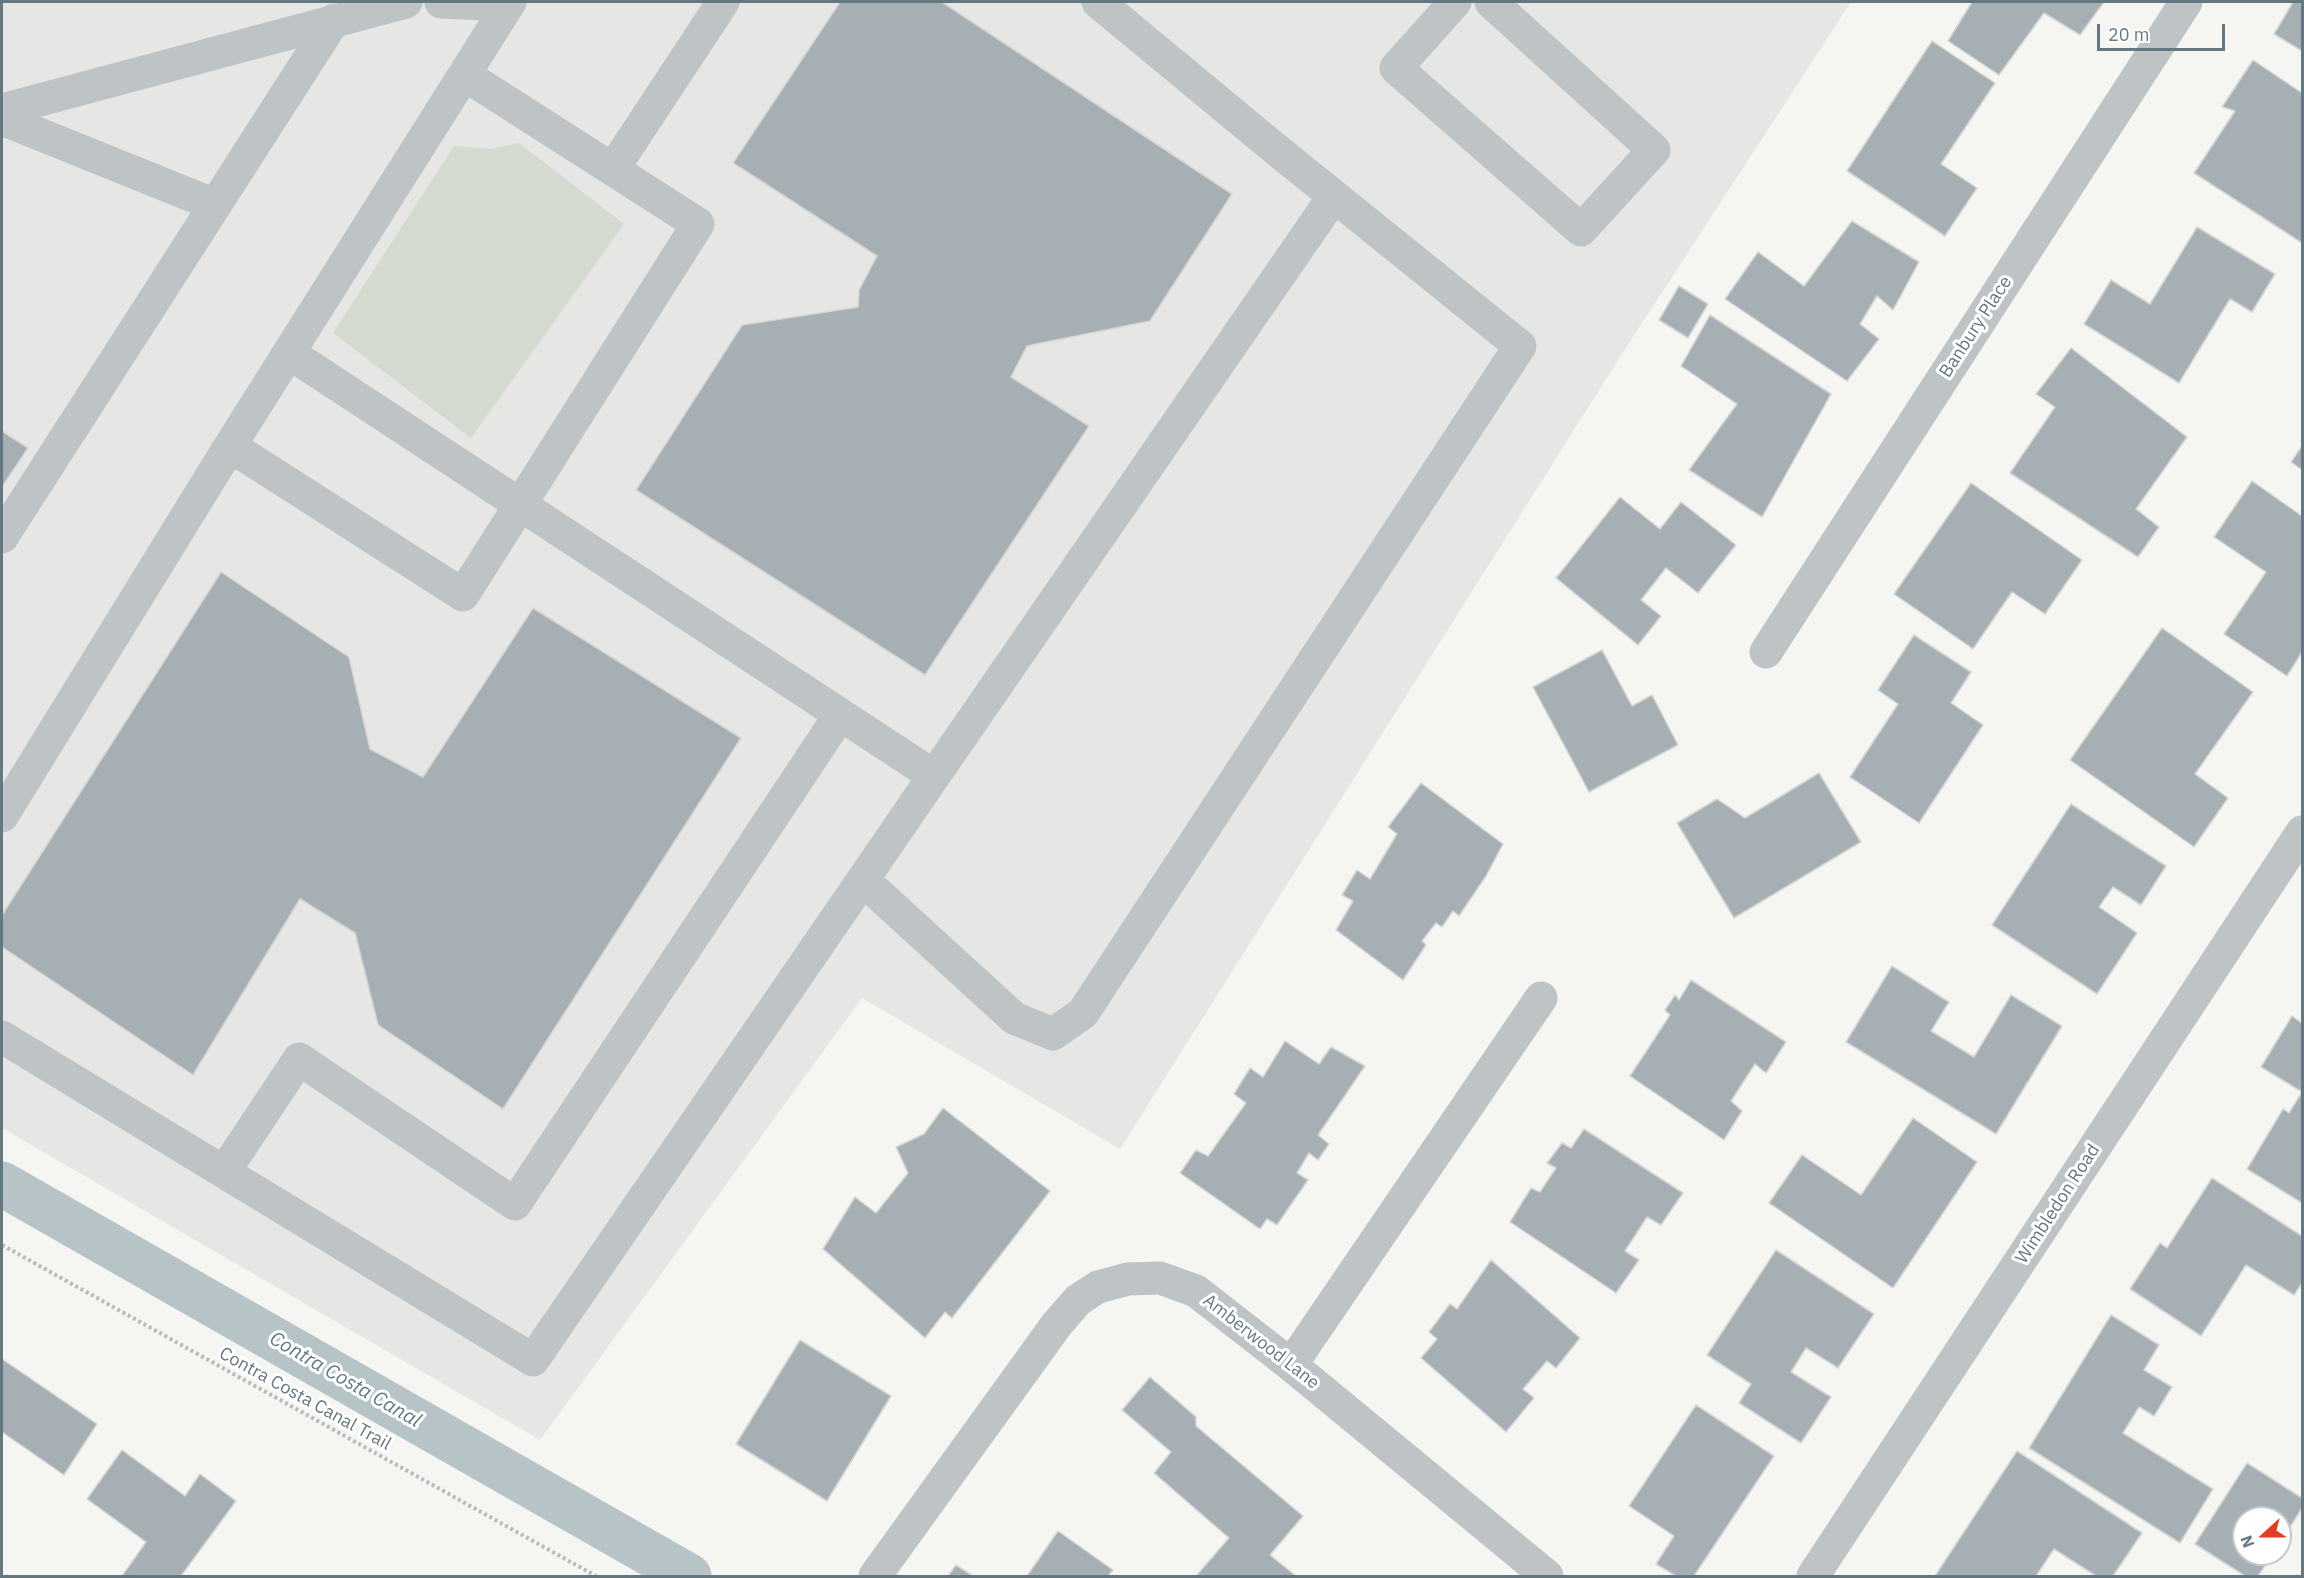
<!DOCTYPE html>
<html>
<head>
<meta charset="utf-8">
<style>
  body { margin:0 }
  #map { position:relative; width:2304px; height:1578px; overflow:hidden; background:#f5f5f1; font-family:"IBM Plex Sans",sans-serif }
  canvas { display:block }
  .frame { position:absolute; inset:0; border:3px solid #647882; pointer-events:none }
  .north { position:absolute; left:2232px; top:1506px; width:60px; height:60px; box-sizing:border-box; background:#fff; border:2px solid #c1c9cd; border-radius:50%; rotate:249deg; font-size:16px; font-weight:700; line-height:24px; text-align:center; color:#647882 }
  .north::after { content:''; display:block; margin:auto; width:21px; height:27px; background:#e23d24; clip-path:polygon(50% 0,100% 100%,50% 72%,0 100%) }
  .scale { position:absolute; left:2097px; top:24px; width:128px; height:27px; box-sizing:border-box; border:3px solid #647882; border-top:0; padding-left:8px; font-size:18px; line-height:21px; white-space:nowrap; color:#647882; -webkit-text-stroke:4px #fff; paint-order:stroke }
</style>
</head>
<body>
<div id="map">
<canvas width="2304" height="1578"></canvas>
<div class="frame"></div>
<div class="north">N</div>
<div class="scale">20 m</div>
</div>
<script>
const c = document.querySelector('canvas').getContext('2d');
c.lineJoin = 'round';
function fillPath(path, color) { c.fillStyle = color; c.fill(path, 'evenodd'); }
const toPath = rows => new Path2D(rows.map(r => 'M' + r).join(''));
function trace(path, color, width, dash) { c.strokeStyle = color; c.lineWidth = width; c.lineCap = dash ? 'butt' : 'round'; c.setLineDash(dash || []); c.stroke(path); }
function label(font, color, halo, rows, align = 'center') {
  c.font = font + ' "IBM Plex Sans",sans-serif'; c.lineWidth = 6; c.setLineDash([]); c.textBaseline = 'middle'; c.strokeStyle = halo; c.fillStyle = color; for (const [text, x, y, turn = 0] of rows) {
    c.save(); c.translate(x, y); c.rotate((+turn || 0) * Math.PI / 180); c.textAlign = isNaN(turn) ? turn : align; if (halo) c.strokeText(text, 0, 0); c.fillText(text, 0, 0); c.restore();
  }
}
fillPath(toPath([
  [2,2,1851,2,1620,357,1120,1149,862,998,540,1440,2,1128]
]), '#e6e6e5');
fillPath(toPath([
  [519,143,624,224,471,438,333,333,454,146,490,149]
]), '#d5dad0');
trace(toPath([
  [2,1184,689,1576]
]), '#b6c4c7', 45);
const building = toPath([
  [840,2,942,2,1232,194,1150,321,1027,346,1011,377,1089,426,925,675,636,490,742,325,858,307,859,290,877,256,733,163,840,2],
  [1972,2,2104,2,2080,35,2044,13,1999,75,1948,41,1972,2],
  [2293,2,2302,2,2302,51,2274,34,2293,2],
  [1932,41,1995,83,1941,164,1977,188,1945,236,1847,171,1932,41],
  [2253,60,2302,93,2302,243,2194,173,2235,111,2222,107,2253,60],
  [1852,221,1919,262,1893,310,1877,296,1860,324,1879,339,1847,381,1725,299,1758,252,1804,286,1852,221],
  [2197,227,2275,274,2252,312,2230,299,2179,383,2084,324,2111,280,2150,304,2197,227],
  [1679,286,1708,304,1688,338,1659,320,1679,286],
  [1710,315,1831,394,1762,517,1689,470,1737,404,1681,366,1710,315],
  [2071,348,2187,437,2136,509,2159,527,2138,557,2010,473,2055,407,2036,394,2071,348],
  [2,431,28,448,2,487,2,431],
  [2302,446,2302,470,2291,462,2302,446],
  [2252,481,2302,516,2302,652,2287,676,2224,634,2266,572,2214,537,2252,481],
  [1971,483,2082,560,2045,614,2012,592,1973,649,1894,594,1971,483],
  [1620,497,1660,529,1681,502,1736,545,1698,593,1666,568,1641,600,1661,616,1638,645,1556,578,1620,497],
  [221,572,349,657,370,749,423,777,533,608,741,738,503,1109,378,1025,355,933,300,899,193,1075,2,947,2,915,221,572],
  [2162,628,2253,692,2195,774,2228,798,2194,847,2070,760,2162,628],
  [1914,635,1971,672,1951,703,1983,725,1919,823,1850,777,1898,704,1878,690,1914,635],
  [1602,650,1632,706,1652,695,1678,745,1589,792,1533,687,1602,650],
  [1819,773,1861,842,1734,918,1677,823,1717,799,1745,818,1819,773],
  [1421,783,1503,844,1486,876,1459,916,1453,911,1442,927,1436,923,1422,941,1426,945,1403,980,1336,930,1353,901,1342,895,1357,870,1370,879,1397,834,1388,827,1421,783],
  [2071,804,2166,866,2141,905,2113,887,2099,907,2137,933,2097,994,1992,925,2071,804],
  [1892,966,1949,1002,1931,1031,1974,1057,2011,995,2062,1026,1996,1134,1846,1042,1892,966],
  [1691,980,1786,1042,1766,1073,1755,1064,1731,1101,1742,1111,1724,1140,1630,1076,1670,1015,1665,1010,1675,995,1679,1000,1691,980],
  [2292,1016,2302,1023,2302,1203,2247,1169,2283,1109,2289,1113,2302,1092,2261,1067,2292,1016],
  [1285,1041,1319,1064,1331,1047,1365,1066,1318,1135,1329,1144,1318,1160,1309,1153,1297,1173,1308,1180,1277,1225,1267,1219,1260,1229,1180,1173,1196,1150,1208,1156,1246,1103,1234,1094,1250,1068,1263,1077,1285,1041],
  [943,1108,1050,1191,952,1318,945,1312,925,1338,823,1249,855,1197,876,1213,908,1173,896,1147,924,1134,943,1108],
  [1913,1118,1977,1162,1893,1288,1769,1203,1802,1155,1861,1195,1913,1118],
  [1584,1129,1683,1193,1661,1225,1647,1217,1625,1251,1639,1260,1616,1293,1510,1222,1531,1188,1540,1192,1556,1168,1547,1163,1562,1143,1571,1148,1584,1129],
  [2212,1178,2302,1236,2302,1283,2294,1295,2246,1265,2201,1336,2130,1289,2160,1243,2167,1248,2212,1178],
  [1776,1250,1874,1314,1838,1368,1806,1348,1791,1372,1831,1397,1801,1443,1739,1403,1751,1384,1707,1355,1776,1250],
  [1491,1260,1580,1338,1556,1368,1547,1361,1523,1389,1534,1398,1506,1432,1421,1358,1437,1339,1429,1332,1450,1304,1457,1309,1491,1260],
  [2111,1315,2159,1345,2144,1370,2172,1387,2154,1416,2139,1407,2123,1433,2213,1489,2180,1543,2029,1448,2111,1315],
  [800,1340,891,1396,827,1501,736,1444,800,1340],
  [2,1359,97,1424,64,1475,2,1432,2,1359],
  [1150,1377,1196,1417,1196,1426,1303,1516,1270,1555,1296,1576,1196,1576,1229,1538,1154,1473,1171,1452,1122,1410,1150,1377],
  [1696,1405,1774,1456,1694,1576,1676,1576,1656,1564,1674,1536,1629,1506,1696,1405],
  [122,1450,185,1496,200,1474,236,1501,181,1576,122,1576,146,1542,87,1499,122,1450],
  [2017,1451,2142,1533,2113,1576,2096,1576,2054,1549,2036,1576,1935,1576,2017,1451],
  [2247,1463,2302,1498,2302,1508,2280,1543,2280,1518,2244,1518,2244,1554,2273,1554,2258,1576,2245,1576,2195,1544,2247,1463],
  [1058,1531,1113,1570,1108,1576,1027,1576,1058,1531],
  [956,1565,973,1576,948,1576,956,1565]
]);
fillPath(building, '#a6b0b4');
trace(building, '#d6d6d4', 1.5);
trace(toPath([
  [2,1245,596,1576]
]), '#b8bbbd', 4, [3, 3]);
trace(toPath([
  [441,2,508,5],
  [1455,2,1396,68,1581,230,1654,150,1491,2],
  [465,75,698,224,463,595,230,446,510,2],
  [2,110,406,2],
  [2,119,215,205],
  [613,169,723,2],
  [2,537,334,20],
  [1766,652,2186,2],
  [934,776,1334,196],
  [2,816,230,446],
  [863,880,1014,1018,1053,1034,1083,1013,1520,346,1278,151,1098,2],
  [2,1037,533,1360,934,776,289,353],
  [224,1172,299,1059,515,1204,840,715],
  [1291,1365,1541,998],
  [875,1576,1057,1324,1078,1300,1098,1287,1128,1279,1160,1278,1196,1291,1291,1365,1547,1576],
  [1813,1576,2302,832]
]), '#bec3c5', 33);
label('18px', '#647882', '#fff', [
  ["Banbury Place",1976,327,-57],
  ["Wimbledon Road",2058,1204,-57],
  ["Amberwood Lane",1261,1342,38],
  ["Contra Costa Canal Trail",305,1399,29]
]);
label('italic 20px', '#5f7a7f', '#fff', [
  ["Contra Costa Canal",345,1380,30]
]);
</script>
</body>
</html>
